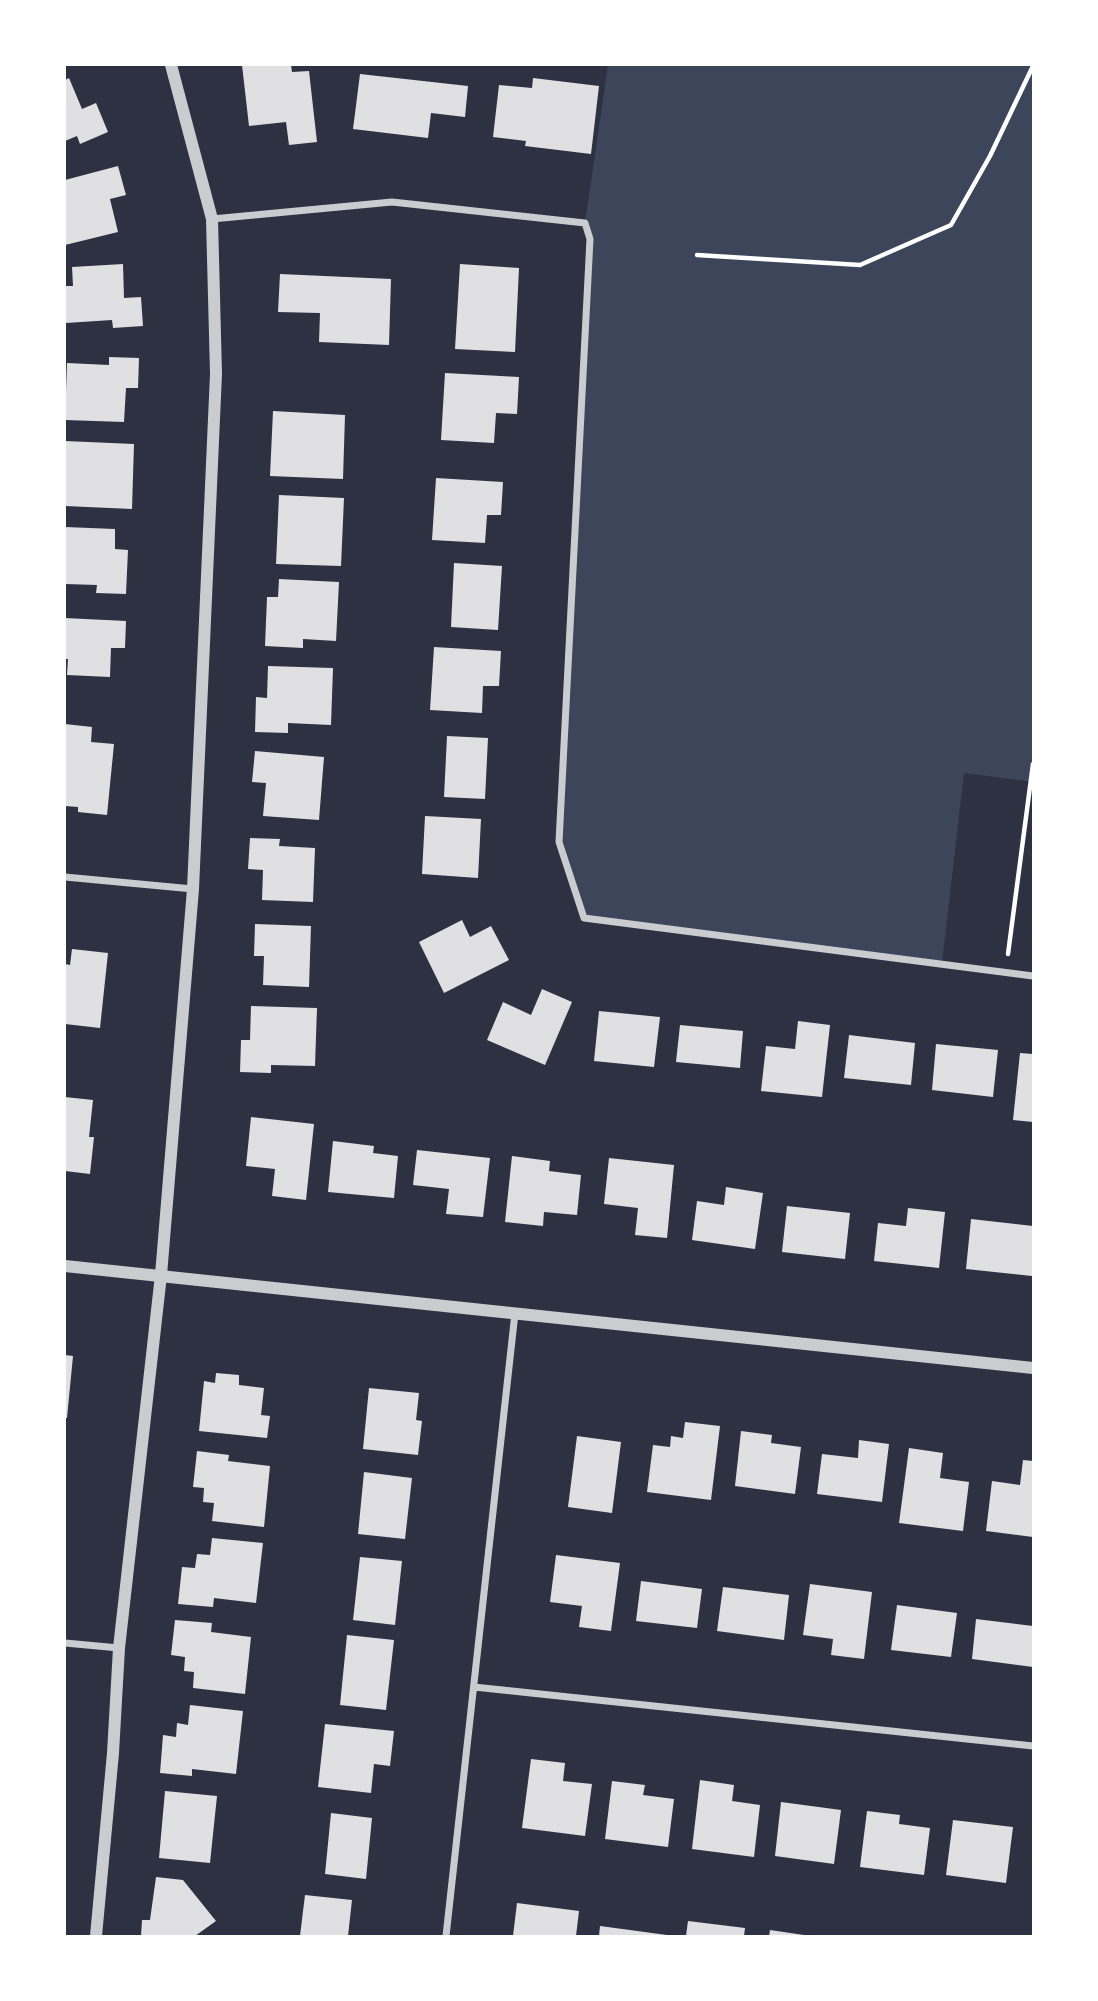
<!DOCTYPE html>
<html>
<head>
<meta charset="utf-8">
<style>
  body { margin:0 }
  #map { position:relative; width:1098px; height:2001px; overflow:hidden; background:#2d3142; font-family:"Zilla Slab",serif }
  canvas { display:block }
  .frame { position:absolute; inset:0; border:66px solid #fff; pointer-events:none }
</style>
</head>
<body>
<div id="map">
<canvas width="1098" height="2001"></canvas>
<div class="frame"></div>
</div>
<script>
const c = document.querySelector('canvas').getContext('2d');
c.lineJoin = 'round';
function fillPath(path, color) { c.fillStyle = color; c.fill(path, 'evenodd'); }
const toPath = rows => new Path2D(rows.map(r => 'M' + r).join(''));
function trace(path, color, width, dash) { c.strokeStyle = color; c.lineWidth = width; c.lineCap = dash ? 'butt' : 'round'; c.setLineDash(dash || []); c.stroke(path); }
fillPath(toPath([
  [608,65,1033,65,1033,782,964,773,942,963,584,918,559,842,590,239,585,223]
]), '#3c4559');
fillPath(toPath([
  [242,65,291,65,292,72,309,71,317,142,289,145,286,122,249,126],
  [360,74,468,86,465,117,431,113,428,138,353,129],
  [69,78,82,109,96,103,108,132,80,144,77,136,65,141,65,80],
  [533,78,599,86,591,154,525,146,526,141,493,137,499,85,532,88],
  [118,166,126,195,110,199,118,232,65,245,65,180],
  [123,264,124,298,141,297,143,326,113,328,112,320,66,323,65,286,73,286,72,267],
  [460,264,519,268,515,352,455,349],
  [280,274,391,279,389,345,319,342,320,313,278,312],
  [109,357,139,358,138,388,126,388,124,422,65,420,67,363,109,365],
  [445,373,519,377,517,414,496,413,494,443,441,440],
  [273,411,345,415,343,479,270,476],
  [65,441,134,444,132,509,65,506],
  [436,478,503,482,501,515,487,515,485,543,432,540],
  [279,495,344,498,341,566,276,564],
  [65,527,115,529,115,549,128,550,126,594,96,593,97,585,65,584],
  [454,563,502,566,498,630,451,627],
  [279,579,339,582,336,641,303,639,303,648,265,646,267,597,278,597],
  [65,618,126,621,125,648,111,648,110,677,67,675,68,659,65,659],
  [434,647,501,651,499,686,483,686,482,713,430,710],
  [268,666,333,668,331,725,288,723,288,733,255,732,256,697,267,698],
  [65,724,92,727,91,742,114,744,107,815,78,812,78,807,65,806],
  [447,736,488,738,485,799,444,797],
  [255,751,324,757,319,820,263,816,266,783,252,782],
  [425,816,481,819,478,878,422,874],
  [250,838,280,839,279,846,315,848,313,902,262,900,263,870,248,869],
  [462,920,470,937,491,926,509,960,444,993,419,942],
  [255,924,311,926,309,987,263,985,264,956,254,956],
  [72,949,108,953,100,1028,65,1024,65,964,70,965],
  [542,989,572,1002,545,1065,487,1040,503,1002,531,1015],
  [251,1006,317,1008,315,1066,271,1065,271,1073,240,1072,241,1040,250,1040],
  [599,1011,660,1017,654,1067,594,1061],
  [798,1021,830,1025,822,1097,761,1091,766,1046,795,1049],
  [680,1025,743,1031,740,1068,676,1062],
  [849,1035,915,1043,911,1085,844,1078],
  [936,1044,998,1050,993,1097,932,1090],
  [1020,1053,1033,1054,1033,1122,1013,1120],
  [65,1097,93,1100,89,1137,94,1137,90,1174,65,1171],
  [251,1117,314,1124,306,1200,272,1196,275,1169,246,1166],
  [333,1141,374,1146,373,1153,398,1156,394,1198,328,1192],
  [417,1150,490,1158,483,1217,446,1214,449,1189,413,1185],
  [512,1156,550,1161,549,1171,581,1175,577,1215,544,1212,543,1226,505,1222],
  [609,1158,674,1165,667,1238,635,1235,638,1208,604,1204],
  [726,1187,763,1193,755,1249,692,1240,697,1201,724,1205],
  [787,1206,850,1213,845,1259,782,1252],
  [908,1208,945,1212,939,1268,874,1261,878,1223,906,1226],
  [971,1219,1033,1226,1032,1276,966,1269],
  [65,1355,73,1356,67,1418,65,1418],
  [216,1373,239,1375,239,1385,264,1388,261,1415,270,1416,267,1438,199,1431,204,1381,215,1383],
  [369,1388,419,1393,416,1420,422,1421,418,1455,363,1449],
  [685,1422,720,1426,711,1500,647,1492,653,1445,670,1447,671,1436,683,1438],
  [741,1431,772,1435,771,1443,801,1447,795,1494,735,1486],
  [577,1436,621,1442,612,1513,568,1507],
  [859,1440,889,1444,882,1502,817,1494,822,1454,858,1458],
  [909,1448,943,1453,940,1478,969,1482,963,1531,899,1523],
  [197,1451,229,1455,228,1461,270,1466,264,1527,212,1521,214,1503,203,1502,204,1488,193,1487],
  [1023,1460,1033,1461,1033,1537,986,1531,992,1481,1020,1485],
  [364,1472,412,1478,405,1539,358,1534],
  [212,1538,263,1543,256,1603,214,1598,213,1607,178,1604,182,1567,195,1568,197,1554,210,1555],
  [556,1555,620,1563,611,1631,579,1627,582,1606,550,1602],
  [360,1557,402,1561,395,1625,353,1620],
  [641,1581,702,1589,697,1628,636,1621],
  [810,1584,872,1592,864,1659,831,1655,833,1639,803,1635],
  [723,1587,789,1595,784,1640,717,1631],
  [897,1605,957,1613,951,1657,891,1650],
  [976,1619,1033,1626,1033,1667,972,1659],
  [175,1620,212,1623,211,1632,251,1637,245,1694,193,1688,194,1672,184,1671,185,1657,171,1655],
  [347,1635,394,1640,386,1710,340,1705],
  [190,1705,243,1711,236,1774,192,1769,192,1776,160,1773,163,1735,176,1737,177,1723,188,1725],
  [325,1724,394,1731,390,1766,374,1764,371,1793,318,1787],
  [531,1759,565,1763,563,1781,592,1784,585,1836,522,1828],
  [700,1780,734,1785,732,1801,760,1805,754,1857,692,1849],
  [612,1781,645,1785,643,1795,674,1799,668,1847,605,1839],
  [165,1791,217,1796,210,1863,159,1858],
  [781,1802,841,1810,834,1864,775,1856],
  [867,1811,900,1815,899,1824,930,1828,924,1875,860,1867],
  [331,1813,372,1818,366,1879,325,1874],
  [953,1820,1013,1827,1006,1883,946,1875],
  [156,1877,183,1880,216,1921,195,1936,141,1936,142,1920,150,1920],
  [305,1895,352,1900,348,1936,300,1936],
  [517,1903,579,1911,576,1936,513,1936],
  [688,1921,745,1928,744,1936,686,1936],
  [600,1926,667,1935,667,1936,599,1936],
  [770,1930,804,1935,804,1936,769,1936]
]), '#e0e0e3');
trace(toPath([
  [697,255,860,265,951,225,990,156,1033,66],
  [1008,954,1033,764]
]), '#fff', 4.5);
trace(toPath([
  [212,219,392,202,585,223,590,239,559,842,584,918,1033,976],
  [65,877,193,889],
  [65,1643,119,1648],
  [474,1687,1033,1746],
  [446,1936,515,1313]
]), '#caccd0', 7);
trace(toPath([
  [65,1266,1033,1368],
  [96,1936,113,1753,119,1648,161,1275,193,889,216,374,212,219,171,65]
]), '#caccd0', 12);
</script>
</body>
</html>
